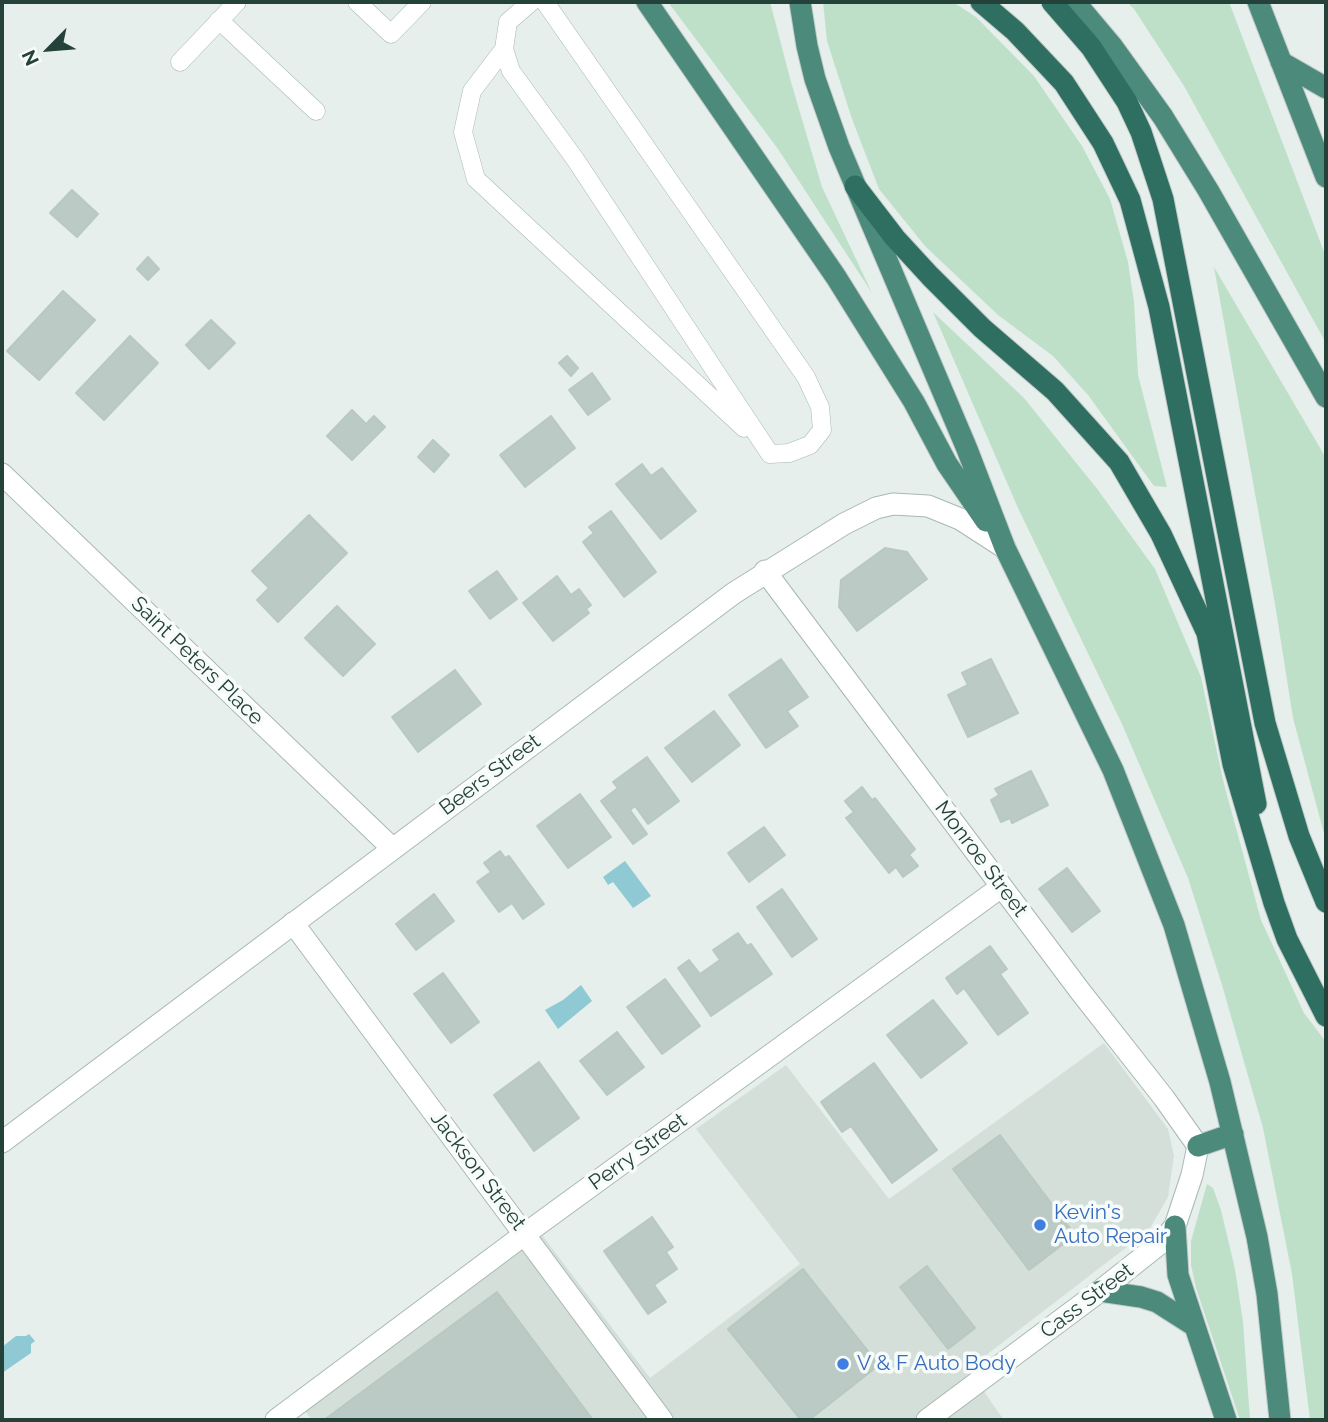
<!DOCTYPE html>
<html>
<head>
<meta charset="utf-8">
<style>
  body { margin:0 }
  #map { position:relative; width:1328px; height:1422px; overflow:hidden; background:#e6efeb; font-family:Raleway,sans-serif }
  canvas { display:block }
  .frame { position:absolute; inset:0; border:4px solid #24423a; pointer-events:none }
  .north { position:absolute; left:14px; top:14px; width:70px; height:70px; -webkit-text-stroke:5px #f7fbf9; paint-order:stroke; rotate:245deg; font-size:19px; font-weight:700; line-height:28px; text-align:center; color:#24423a }
  .north::after { content:''; display:block; margin:auto; width:24px; height:32px; background:#24423a; clip-path:polygon(50% 0,100% 100%,50% 72%,0 100%) }
</style>
</head>
<body>
<div id="map">
<canvas width="1328" height="1422"></canvas>
<div class="frame"></div>
<div class="north">N</div>
</div>
<script>
const c = document.querySelector('canvas').getContext('2d');
c.lineJoin = 'round';
function fillPath(path, color) { c.fillStyle = color; c.fill(path, 'evenodd'); }
const toPath = rows => new Path2D(rows.map(r => 'M' + r).join(''));
function trace(path, color, width, dash) { c.strokeStyle = color; c.lineWidth = width; c.lineCap = dash ? 'butt' : 'round'; c.setLineDash(dash || []); c.stroke(path); }
function label(font, color, halo, rows, align = 'center') {
  c.font = font + ' Raleway,sans-serif'; c.lineWidth = 7; c.setLineDash([]); c.textBaseline = 'middle'; c.strokeStyle = halo; c.fillStyle = color; for (const [text, x, y, turn = 0] of rows) {
    c.save(); c.translate(x, y); c.rotate((+turn || 0) * Math.PI / 180); c.textAlign = isNaN(turn) ? turn : align; if (halo) c.strokeText(text, 0, 0); c.fillText(text, 0, 0); c.restore();
  }
}
fillPath(toPath([
  [1104,1043,1168,1129,1174,1156,1168,1197,1149,1230,968,1369,1004,1420,312,1420,298,1402,539,1231,650,1378,800,1264,696,1129,786,1065,889,1199]
]), '#d4dfda');
fillPath(toPath([
  [668,2,770,2,791,82,822,187,872,293,778,149],
  [823,2,953,2,976,17,1034,76,1082,146,1110,199,1128,262,1134,302,1138,375,1167,487,1154,486,1088,395,1053,356,998,315,925,246,879,189,852,119,827,41],
  [1127,2,1229,2,1326,257,1326,343,1184,86,1134,9],
  [1214,267,1326,458,1326,841,1293,718,1275,604],
  [933,312,1024,398,1098,490,1155,569,1201,677,1223,780,1261,920,1304,1013,1326,1042,1326,1420,1310,1420,1292,1274,1263,1128,1222,985,1188,878,1122,724,1018,508],
  [1207,1184,1213,1188,1221,1210,1235,1269,1243,1322,1250,1420,1240,1420,1196,1288,1191,1265,1191,1241]
]), '#bfe0c8');
fillPath(toPath([
  [625,861,651,896,633,908,613,882,608,885,603,877],
  [581,985,592,1001,558,1029,545,1010,563,1000],
  [29,1334,35,1341,31,1344,31,1353,2,1373,2,1347,16,1336,26,1336]
]), '#8ec9d4');
const building = toPath([
  [72,190,98,214,77,237,50,213,72,190],
  [148,257,159,269,148,280,137,269,148,257],
  [63,291,95,320,39,380,7,351,63,291],
  [211,320,235,343,209,369,186,345,211,320],
  [130,336,158,363,104,420,76,393,130,336],
  [567,356,578,368,571,376,559,363,567,356],
  [592,373,610,399,588,415,569,390,592,373],
  [352,410,366,424,374,416,385,427,352,460,327,436,352,410],
  [551,416,575,448,525,487,500,455,551,416],
  [433,440,449,455,434,472,418,457,433,440],
  [642,464,651,476,662,468,696,511,661,539,616,484,642,464],
  [611,511,656,572,624,597,583,542,594,533,589,527,611,511],
  [309,515,347,553,278,622,257,600,269,588,252,571,309,515],
  [885,548,907,552,927,579,857,631,839,607,841,580,885,548],
  [497,571,517,599,490,619,469,591,497,571],
  [557,576,571,595,579,589,591,605,586,609,589,613,553,641,523,603,557,576],
  [337,606,375,644,343,676,305,638,337,606],
  [781,659,808,697,787,711,798,726,766,748,729,695,781,659],
  [991,659,1018,713,968,737,948,695,968,685,962,673,991,659],
  [455,670,481,704,418,752,392,717,455,670],
  [714,711,740,745,692,782,665,748,714,711],
  [647,757,679,801,648,824,635,806,630,810,647,834,633,844,601,801,618,788,613,782,647,757],
  [1031,771,1048,805,1012,823,1010,818,1001,822,991,800,999,795,995,789,1031,771],
  [862,787,872,800,875,798,915,849,909,855,918,866,903,877,896,867,889,873,846,818,854,812,845,801,862,787],
  [580,794,611,837,568,868,537,826,580,794],
  [764,827,785,855,749,882,728,853,764,827],
  [500,851,505,858,509,856,544,904,523,919,512,903,499,912,477,882,491,872,484,863,500,851],
  [1067,868,1100,911,1072,932,1039,889,1067,868],
  [782,889,817,939,792,957,757,907,782,889],
  [434,894,454,921,416,950,396,924,434,894],
  [738,933,747,946,751,944,772,974,711,1016,678,968,689,960,700,974,720,960,713,950,738,933],
  [990,946,1007,969,1000,974,1028,1013,998,1035,964,988,957,994,946,978,990,946],
  [443,973,479,1022,451,1043,414,994,443,973],
  [665,979,700,1026,662,1054,627,1007,665,979],
  [933,1000,967,1043,921,1078,887,1035,933,1000],
  [617,1032,644,1067,607,1095,580,1061,617,1032],
  [539,1062,579,1118,534,1151,494,1095,539,1062],
  [874,1063,937,1150,892,1183,851,1126,842,1132,821,1102,874,1063],
  [1000,1135,1075,1235,1029,1270,953,1169,1000,1135],
  [652,1217,673,1247,666,1252,677,1269,654,1285,666,1302,648,1314,604,1251,652,1217],
  [927,1266,975,1328,948,1349,900,1287,927,1266],
  [803,1269,879,1365,809,1420,801,1420,728,1329,803,1269],
  [497,1292,593,1420,324,1420,497,1292]
]);
fillPath(building, '#bbcac4');
trace(building, '#b8c9c2', 2);
const service = toPath([
  [357,2,391,34,422,2],
  [531,2,508,22,504,49,511,71,575,159,770,454,789,453,810,445,822,430,820,407,806,377,545,2],
  [219,20,316,111],
  [504,49,472,91,463,132,476,179,744,428],
  [180,62,237,2]
]);
const minor = toPath([
  [2,474,392,848],
  [765,571,1080,991,1164,1098,1198,1146,1192,1175,1175,1226,1162,1242,1100,1291,927,1420],
  [293,923,662,1420],
  [2,1142,734,593,844,524,876,508,893,504,928,506,960,519,1005,548],
  [276,1420,525,1234,1001,887]
]);
const trunk = toPath([
  [647,2,836,277,914,402,947,464,986,521],
  [800,2,807,46,815,79,839,147,967,449,1005,548,1113,770,1174,925,1220,1082,1257,1237,1267,1294,1280,1420],
  [1075,2,1112,46,1163,117,1208,190,1326,397],
  [1258,2,1326,177],
  [1281,62,1326,88],
  [1198,1146,1233,1134],
  [1175,1226,1178,1275,1226,1420],
  [1100,1291,1141,1297,1157,1302,1193,1325]
]);
const motorway = toPath([
  [981,2,1015,31,1064,83,1103,143,1130,200,1159,307,1256,804],
  [1052,2,1091,47,1127,102,1141,132,1163,199,1265,723,1299,836,1326,902],
  [855,186,895,238,930,276,982,328,1055,391,1119,462,1161,534,1207,633,1233,764,1274,903,1287,939,1326,1016]
]);
trace(service, '#a8b8b2', 19);
trace(minor, '#a8b8b2', 23);
trace(trunk, '#c2cac8', 23);
trace(motorway, '#c2cac8', 23);
trace(service, '#fff', 18);
trace(minor, '#fff', 21);
trace(trunk, '#4c8a7c', 21);
trace(motorway, '#2f6f62', 21);
for (const [x, y, r, color] of [
  [1040,1225,7,"#3f7fe0"],
  [843,1364,7,"#3f7fe0"]
]) { const dot = new Path2D(); dot.arc(x, y, r, 0, 2 * Math.PI); c.fillStyle = color; c.fill(dot); trace(dot, '#f7fbf9', 2.5); }
label('21px', '#24423a', '#f7fbf9', [
  ["Saint Peters Place",197,661,44],
  ["Beers Street",490,775,-37],
  ["Monroe Street",981,859,53],
  ["Perry Street",638,1152,-36],
  ["Jackson Street",478,1171,53],
  ["Cass Street",1087,1301,-37]
]);
label('21px', '#366cbe', '#f7fbf9', [
  ["Kevin's",1054,1213],
  ["Auto Repair",1054,1237],
  ["V & F Auto Body",857,1364]
], 'left');
</script>
</body>
</html>
